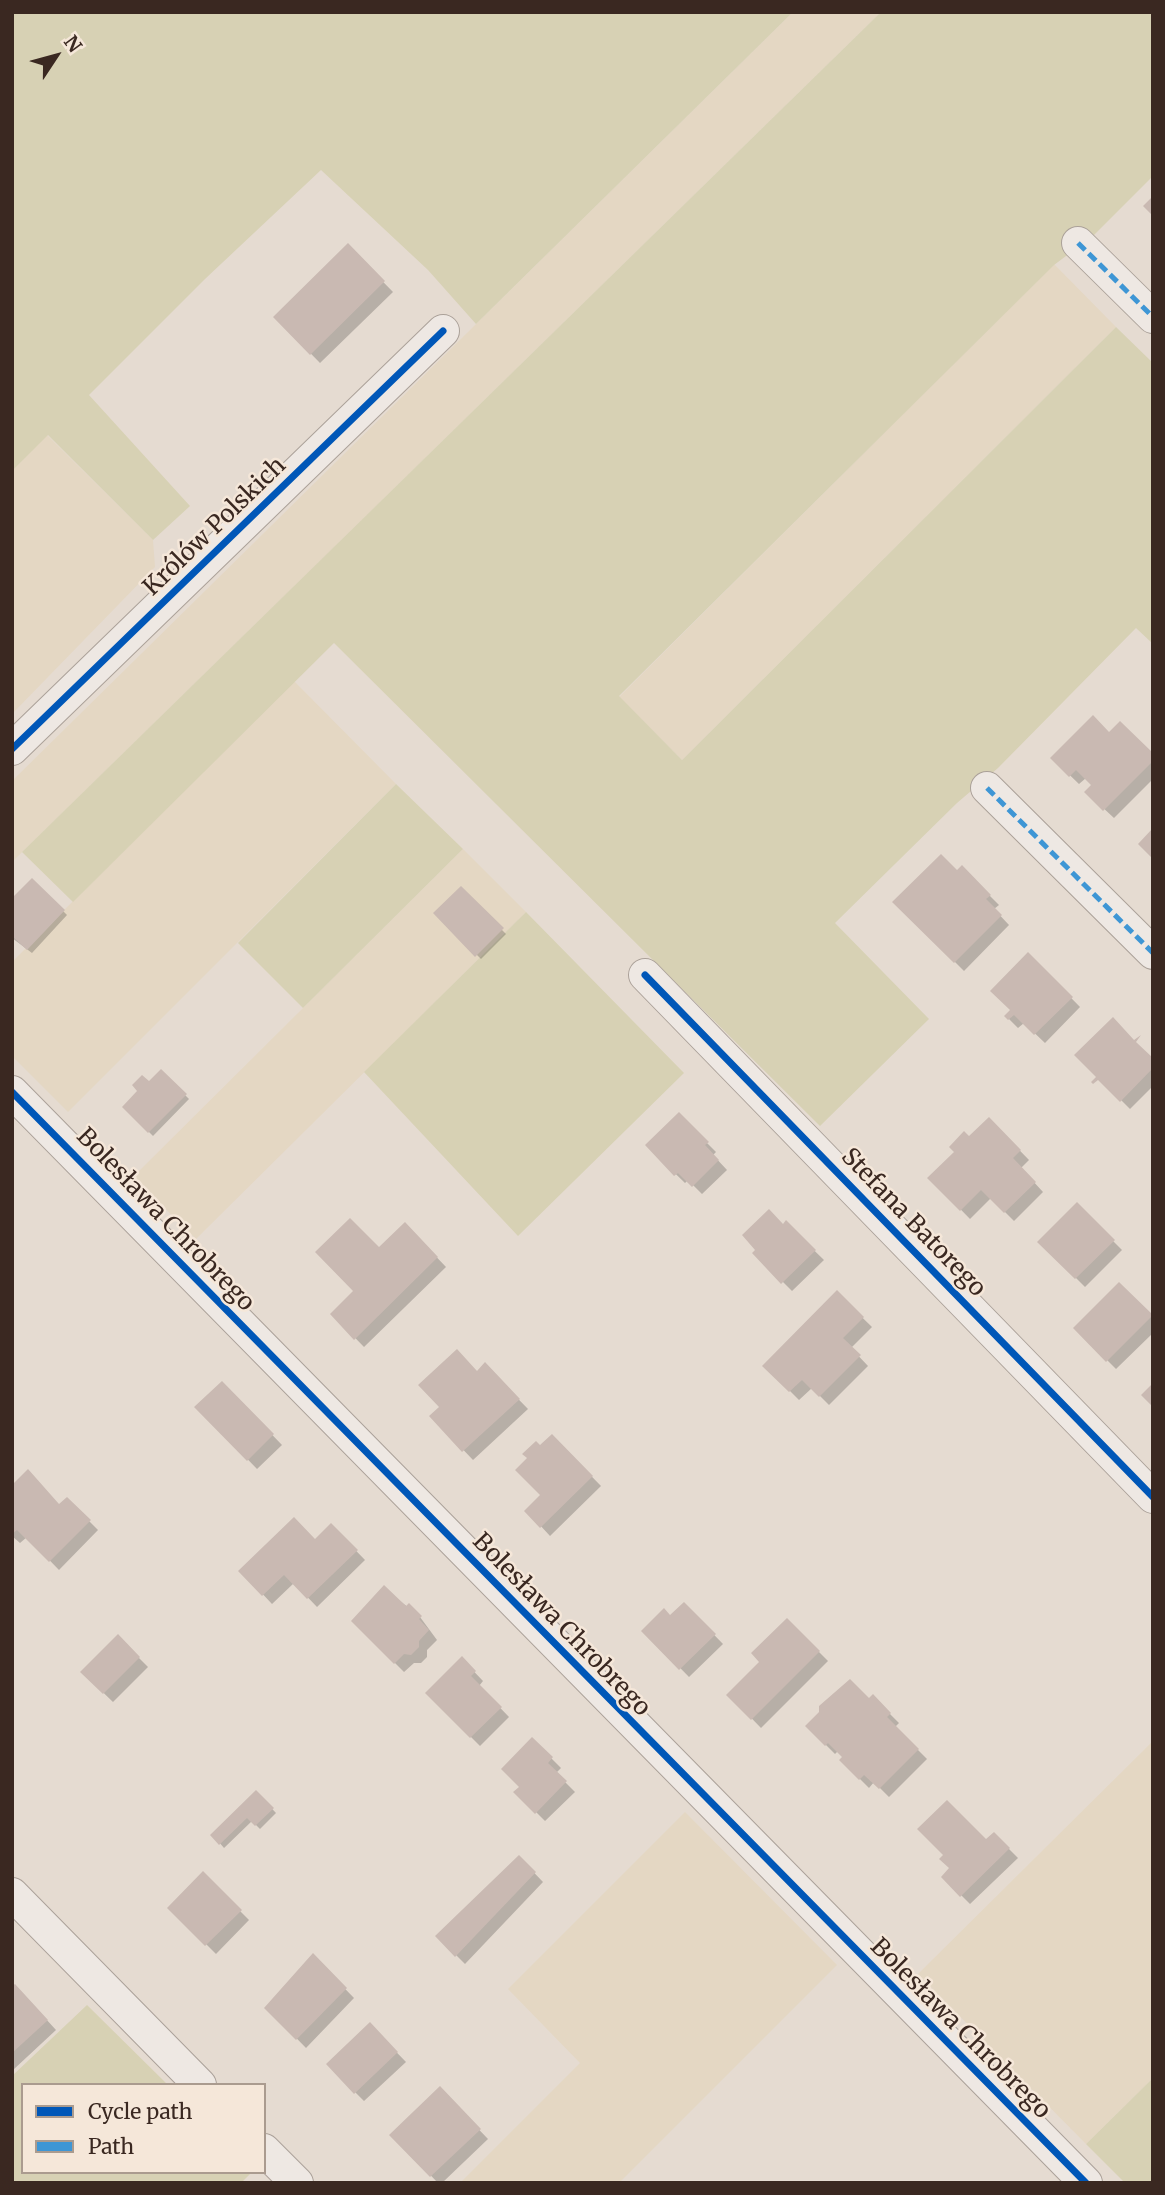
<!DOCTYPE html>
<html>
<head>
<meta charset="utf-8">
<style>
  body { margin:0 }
  #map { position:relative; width:1165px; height:2195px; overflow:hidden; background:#e5dbd1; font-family:Merriweather,serif }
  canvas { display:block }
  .frame { position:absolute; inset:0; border:14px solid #3a2821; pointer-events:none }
  .legend { position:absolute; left:21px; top:2083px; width:245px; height:91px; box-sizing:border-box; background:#f5e7d9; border:2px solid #aa9b8f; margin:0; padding:9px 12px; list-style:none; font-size:21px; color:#3a2821 }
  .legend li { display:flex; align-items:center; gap:14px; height:35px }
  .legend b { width:35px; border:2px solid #aa9b8f }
  .north { position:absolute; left:21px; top:21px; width:70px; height:70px; -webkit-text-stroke:5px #f5e7d9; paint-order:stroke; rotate:54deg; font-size:19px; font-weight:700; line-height:28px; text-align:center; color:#3a2821 }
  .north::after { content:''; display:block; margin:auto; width:24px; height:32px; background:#3a2821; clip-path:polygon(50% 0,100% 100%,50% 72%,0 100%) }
</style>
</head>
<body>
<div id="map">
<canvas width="1165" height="2195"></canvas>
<div class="frame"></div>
<ul class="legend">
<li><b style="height:9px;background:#0057b8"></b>Cycle path</li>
<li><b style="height:9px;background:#3e96d5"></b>Path</li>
</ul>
<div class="north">N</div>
</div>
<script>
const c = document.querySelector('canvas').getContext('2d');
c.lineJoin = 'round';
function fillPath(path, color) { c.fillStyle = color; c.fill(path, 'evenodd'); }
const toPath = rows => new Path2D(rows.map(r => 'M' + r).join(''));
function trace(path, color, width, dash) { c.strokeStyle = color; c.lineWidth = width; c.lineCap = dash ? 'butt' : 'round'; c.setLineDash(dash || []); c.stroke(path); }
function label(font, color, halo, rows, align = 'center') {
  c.font = font + ' Merriweather,serif'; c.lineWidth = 5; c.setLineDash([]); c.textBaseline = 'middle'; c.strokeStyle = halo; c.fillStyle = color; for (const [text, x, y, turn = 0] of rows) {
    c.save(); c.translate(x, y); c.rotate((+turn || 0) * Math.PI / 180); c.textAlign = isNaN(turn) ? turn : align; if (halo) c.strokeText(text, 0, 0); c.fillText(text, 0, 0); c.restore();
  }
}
fillPath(toPath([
  [793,12,881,12,12,862,12,781],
  [1054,264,1116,327,682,760,619,697],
  [47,435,153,540,155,567,12,714,12,471],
  [294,681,396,784,68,1112,12,1056,12,962],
  [463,849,526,912,196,1239,133,1177],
  [1153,1741,1153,2078,1086,2144,918,1974],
  [685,1812,837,1965,619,2183,460,2183,580,2063,508,1989]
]), '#e4d7c3');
fillPath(toPath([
  [12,12,793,12,476,324,428,270,321,170,205,279,89,395,190,506,153,540,48,435,12,471],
  [881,12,1153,12,1153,176,1094,235,1054,265,619,696,682,760,1116,327,1153,363,1153,644,1136,628,998,768,957,803,835,923,929,1019,820,1126,334,643,73,902,22,852],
  [396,784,463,849,303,1008,238,943],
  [526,912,684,1073,518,1236,364,1072],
  [87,2005,168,2085,23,2085,23,2172,252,2172,241,2183,12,2183,12,2076],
  [1153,2078,1153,2183,1125,2183,1086,2144]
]), '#d7d1b4');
fillPath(toPath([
  [348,246,393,292,320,363,275,317],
  [1110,734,1153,756,1153,779,1114,818,1086,792,1094,785,1086,778,1079,784,1052,758],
  [962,868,999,905,994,909,1009,925,964,971,895,902],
  [32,880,67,915,32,953,12,938,12,900],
  [461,889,506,934,481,959,436,914],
  [1028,954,1080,1007,1045,1043,1024,1023,1018,1028,1006,1016,1012,1010],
  [1076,1055,1153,1060,1153,1086,1130,1109],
  [161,1071,189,1099,153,1136,124,1107],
  [679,1115,716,1152,713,1155,727,1170,702,1194,688,1180,685,1183,647,1146],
  [989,1119,1029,1160,1021,1168,1043,1192,1014,1221,991,1198,970,1219,930,1178],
  [1077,1205,1122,1250,1085,1287,1040,1242],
  [786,1223,824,1260,792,1291,754,1253],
  [405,1224,446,1267,364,1347,332,1314,355,1291,379,1250],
  [1119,1284,1153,1318,1153,1333,1116,1369,1075,1328],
  [837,1293,872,1327,851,1348,868,1366,829,1405,812,1388,799,1400,765,1366],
  [485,1365,528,1409,473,1460,431,1416],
  [222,1383,282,1445,257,1469,197,1407],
  [552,1436,601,1486,550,1536,527,1511,542,1495,540,1448],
  [12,1487,60,1506,67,1499,98,1530,59,1570,27,1537,20,1543,12,1536],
  [331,1525,365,1560,317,1607,294,1583,272,1604,241,1571,315,1541],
  [384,1588,420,1617,437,1640,427,1650,427,1657,421,1663,414,1663,404,1672,353,1621],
  [684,1604,723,1644,689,1677,644,1631,671,1618],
  [787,1620,828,1661,761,1728,729,1695,762,1662],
  [118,1637,148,1667,113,1702,82,1672],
  [462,1659,483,1681,479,1686,509,1717,480,1746,427,1693],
  [869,1700,890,1714,899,1723,895,1727,927,1759,889,1797,874,1782,869,1788,841,1760,845,1757,839,1750,835,1754,807,1726],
  [532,1739,561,1768,556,1773,575,1792,545,1821,516,1792,521,1787],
  [256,1792,276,1813,260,1829,252,1821,224,1848,213,1835],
  [994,1834,1018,1858,970,1904,943,1877],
  [519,1857,543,1882,465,1964,437,1936],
  [203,1874,249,1920,216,1954,170,1908],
  [313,1956,354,1998,306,2048,267,2008],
  [12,1989,24,1995,56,2030,13,2070],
  [370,2025,406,2062,364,2101,355,2092],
  [440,2089,488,2139,442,2183,438,2183,392,2135]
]), '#0003');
fillPath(toPath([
  [1153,196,1153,216,1143,206],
  [348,243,385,281,310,355,273,317],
  [1093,715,1109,732,1120,721,1153,753,1153,761,1103,811,1084,792,1091,785,1076,770,1069,777,1050,758],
  [1153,828,1153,859,1138,844],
  [941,854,957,870,962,865,991,895,986,899,1002,915,954,963,892,902],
  [32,878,65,910,27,950,12,936,12,898],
  [461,886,504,928,475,957,433,913],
  [1028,952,1073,997,1034,1035,1014,1015,1008,1020,1004,1016,1010,1010,990,991],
  [1113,1017,1134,1040,1141,1035,1136,1042,1153,1058,1153,1068,1120,1102,1098,1080,1093,1084,1091,1082,1096,1077,1074,1055],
  [161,1069,187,1094,148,1133,122,1107,137,1091,132,1085,142,1075,149,1081],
  [679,1112,709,1142,705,1145,719,1160,692,1187,678,1173,674,1176,645,1145],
  [989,1117,1021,1150,1013,1158,1036,1182,1004,1213,981,1190,960,1211,927,1178,954,1152,949,1147,964,1131,969,1136],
  [1077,1202,1115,1240,1075,1279,1037,1242],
  [769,1209,783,1224,786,1220,816,1250,781,1284,752,1253,755,1250,742,1235],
  [350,1218,379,1247,405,1222,438,1257,354,1340,330,1314,353,1291,315,1252],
  [1119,1282,1153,1315,1106,1362,1073,1328],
  [837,1290,864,1317,843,1338,861,1355,819,1397,802,1380,789,1392,762,1366],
  [457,1349,477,1371,485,1362,520,1399,462,1452,429,1416,439,1407,418,1385],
  [222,1381,274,1434,247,1461,194,1407],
  [1153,1383,1153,1407,1141,1395],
  [552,1434,593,1476,540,1528,524,1511,540,1495,515,1470,527,1458,522,1454,536,1441,540,1445],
  [28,1469,59,1504,67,1497,91,1520,49,1562,17,1530,12,1534,12,1485],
  [294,1517,315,1539,331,1523,358,1550,307,1599,284,1575,262,1596,238,1571],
  [384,1585,406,1606,409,1603,422,1616,419,1619,429,1630,419,1641,419,1647,411,1655,404,1654,394,1664,351,1621],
  [684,1602,716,1634,679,1670,641,1631,664,1608,670,1615],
  [787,1618,820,1651,751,1720,726,1695,759,1662,751,1653],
  [118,1634,140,1657,103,1694,80,1672],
  [462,1656,476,1671,471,1676,502,1707,470,1738,425,1693],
  [850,1679,869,1698,873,1694,891,1713,887,1717,919,1749,879,1789,864,1775,859,1780,839,1760,842,1757,828,1743,825,1746,805,1726,819,1712,819,1706],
  [532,1737,553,1757,548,1763,567,1781,535,1814,513,1792,519,1787,501,1769],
  [256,1790,274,1808,255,1826,247,1818,219,1845,210,1835],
  [947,1800,986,1839,994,1832,1010,1848,960,1897,941,1877,949,1868,939,1859,943,1855,917,1829],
  [519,1855,536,1872,455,1957,435,1936],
  [203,1871,242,1910,205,1946,167,1908],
  [313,1953,347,1988,296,2040,264,2008],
  [15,1984,48,2020,12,2053,12,1986],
  [370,2022,398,2052,354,2094,326,2064],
  [440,2086,481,2129,430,2177,389,2135]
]), '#c9b9b2');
const street = toPath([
  [1078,243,1153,317],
  [12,749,443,331],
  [987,788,1153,953],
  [645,975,1153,1497],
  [12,1092,1086,2183],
  [12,1894,200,2085],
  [264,2150,297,2183]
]);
trace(street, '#aba199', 34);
trace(street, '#eee8e3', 32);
trace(toPath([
  [1078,243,1153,317],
  [987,788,1153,953]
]), '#3e96d5', 5, [10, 5]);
trace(toPath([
  [12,749,443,331],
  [645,975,1153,1497],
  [12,1092,1086,2183]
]), '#0057b8', 7);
label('24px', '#3a2821', '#f5e7d9', [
  ["Królów Polskich",215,527,-44],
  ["Bolesława Chrobrego",165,1220,46],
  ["Stefana Batorego",913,1223,46],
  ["Bolesława Chrobrego",561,1625,46],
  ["Bolesława Chrobrego",960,2029,45]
]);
</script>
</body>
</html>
